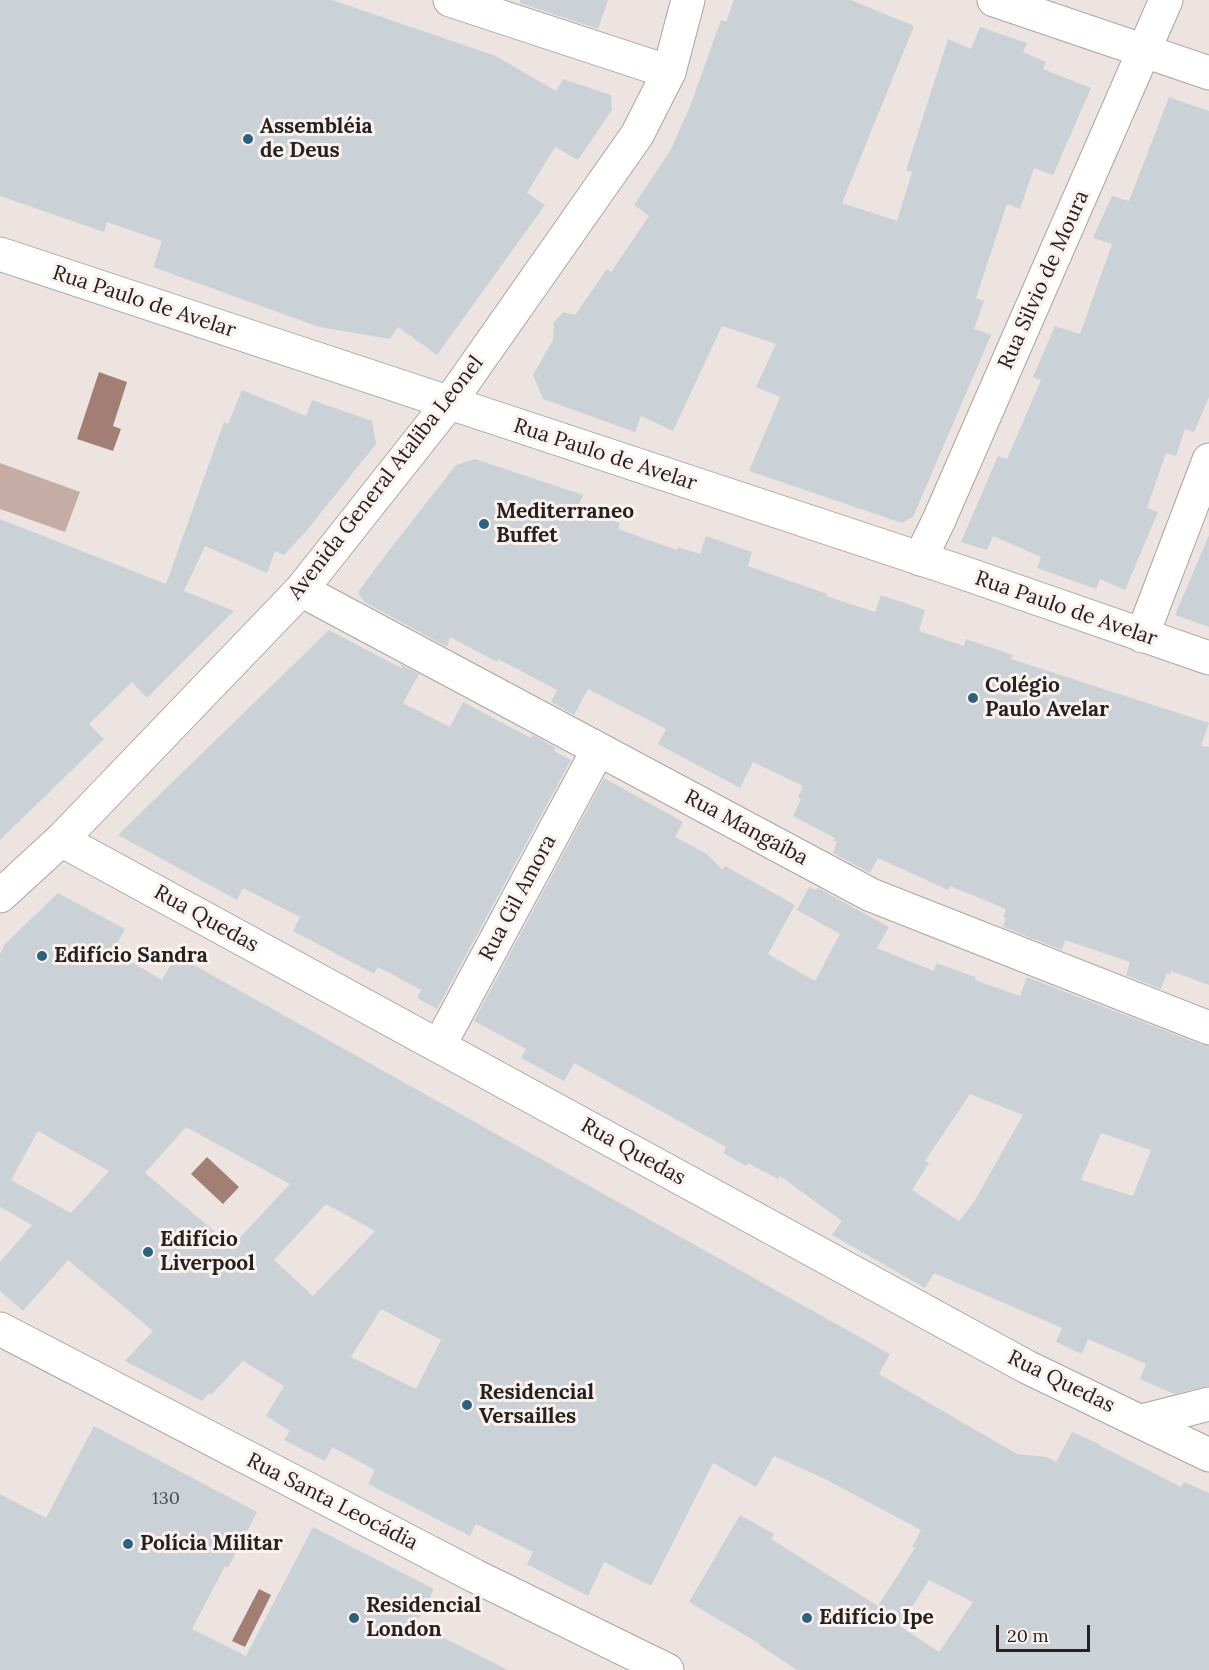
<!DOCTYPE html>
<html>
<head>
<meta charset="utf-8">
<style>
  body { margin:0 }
  #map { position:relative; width:1209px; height:1670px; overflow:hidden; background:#ede4e1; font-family:Lora,serif }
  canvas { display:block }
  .scale { position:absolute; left:996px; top:1625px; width:94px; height:27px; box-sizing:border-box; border:3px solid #242120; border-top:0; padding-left:8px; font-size:18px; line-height:21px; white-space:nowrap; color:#242120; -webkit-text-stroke:4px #fbf1ee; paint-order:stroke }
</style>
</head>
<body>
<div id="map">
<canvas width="1209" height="1670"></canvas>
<div class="scale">20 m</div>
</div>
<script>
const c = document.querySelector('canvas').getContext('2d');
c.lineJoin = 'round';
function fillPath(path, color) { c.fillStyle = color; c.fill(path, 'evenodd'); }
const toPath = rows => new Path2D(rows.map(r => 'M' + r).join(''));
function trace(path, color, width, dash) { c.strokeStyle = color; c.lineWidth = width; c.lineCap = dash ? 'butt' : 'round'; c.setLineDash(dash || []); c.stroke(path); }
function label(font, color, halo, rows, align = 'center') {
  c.font = font + ' Lora,serif'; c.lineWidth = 6; c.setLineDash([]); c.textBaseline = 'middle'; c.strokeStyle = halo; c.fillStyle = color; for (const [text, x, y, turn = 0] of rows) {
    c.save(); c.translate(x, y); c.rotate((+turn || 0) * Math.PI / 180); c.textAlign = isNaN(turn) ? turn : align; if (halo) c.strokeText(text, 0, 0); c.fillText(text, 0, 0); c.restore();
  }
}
fillPath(toPath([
  [0,463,80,492,65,532,0,509]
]), '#c5ada6');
fillPath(toPath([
  [99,372,127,382,113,426,121,429,113,451,77,439],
  [207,1157,239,1187,223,1204,191,1174],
  [259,1589,271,1595,245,1647,232,1641]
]), '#a27e74');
fillPath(toPath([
  [0,0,332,0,496,56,556,91,563,79,611,95,612,110,578,160,555,147,527,193,545,205,437,355,398,327,390,339,319,327,153,267,162,241,107,222,104,232,0,196],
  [520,0,608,0,598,29,520,3],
  [734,0,851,0,914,26,842,203,897,221,912,172,906,170,948,39,971,49,980,27,1027,43,1023,52,1046,62,1043,69,1091,88,1053,175,1034,168,1020,209,1007,204,976,298,984,301,974,329,991,335,913,517,902,523,749,471,780,397,756,387,776,344,722,326,673,431,641,416,635,432,543,399,533,375,553,340,554,322,563,312,575,315,607,269,611,272,649,216,634,205,670,151,689,109,721,20,726,22],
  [1169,97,1209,111,1209,397,1194,432,1185,429,1176,456,1166,453,1147,508,1158,512,1125,590,1100,579,1096,589,1037,568,1041,557,993,536,987,550,961,542,998,456,1007,459,1041,380,1033,377,1055,326,1080,334,1112,244,1093,238,1112,196,1129,201],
  [242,390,306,416,312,400,372,421,376,444,308,529,284,555,275,551,267,573,205,546,184,591,234,611,147,698,132,682,89,724,104,739,0,840,0,519,166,584,224,422,228,424],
  [475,459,583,495,577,509,620,523,618,529,677,550,678,547,700,554,706,536,752,552,748,566,827,594,826,596,875,612,881,595,925,610,919,631,964,646,966,639,1013,655,1011,659,1209,723,1201,746,1209,747,1209,985,1171,971,1170,975,1167,973,1161,989,1126,975,1130,962,1065,940,1062,950,1003,927,1006,918,1003,917,1006,909,950,886,948,890,878,858,870,873,833,853,837,842,833,841,835,838,793,816,801,799,798,797,803,786,753,762,740,788,658,744,666,729,588,689,574,715,551,702,557,690,498,659,497,662,450,637,447,647,364,602,358,592,387,553,456,465],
  [1209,535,1209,627,1175,615],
  [329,630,403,669,400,664,419,674,403,703,450,727,463,702,531,738,533,735,556,748,554,751,571,760,437,1009,417,998,421,990,378,967,374,974,293,931,300,917,243,888,237,900,118,835],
  [604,778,683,822,675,837,707,854,723,870,725,866,795,905,768,954,815,981,840,934,797,910,809,887,816,890,818,888,889,927,877,948,934,971,936,963,976,977,975,980,1020,996,1027,977,1202,1045,1209,1046,1209,1386,1174,1394,1140,1379,1146,1364,1088,1339,1082,1354,1056,1342,1062,1328,934,1273,925,1288,832,1235,842,1221,780,1176,778,1179,748,1163,746,1166,723,1153,726,1147,574,1063,564,1081,521,1058,526,1049,474,1021],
  [970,1094,1023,1115,974,1202,959,1221,912,1190,929,1163,925,1161],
  [1101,1133,1151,1150,1133,1196,1081,1180],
  [58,893,125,929,113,951,162,980,176,955,890,1354,879,1374,1017,1454,1047,1457,1056,1462,1072,1432,1099,1444,1099,1445,1181,1487,1184,1482,1209,1493,1209,1670,797,1670,759,1645,760,1644,689,1602,740,1515,774,1534,771,1539,878,1606,915,1548,912,1547,921,1530,823,1478,774,1456,756,1487,713,1463,651,1586,604,1562,588,1596,527,1564,533,1552,476,1524,470,1536,368,1484,375,1470,332,1447,325,1461,284,1440,290,1431,266,1416,284,1386,243,1361,211,1395,209,1393,202,1401,125,1361,153,1331,68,1260,23,1311,0,1291,0,1262,32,1225,0,1207,0,954,5,944],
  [186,1127,290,1184,232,1246,145,1173],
  [38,1131,109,1171,71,1213,11,1180],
  [326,1204,375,1231,313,1296,274,1260],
  [381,1309,441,1340,416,1389,351,1357],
  [929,1580,973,1602,939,1652,900,1626],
  [94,1426,257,1512,228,1568,225,1566,192,1629,246,1656,313,1527,434,1589,416,1624,508,1670,0,1670,0,1494,46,1518]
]), '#cad2d7');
const street = toPath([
  [450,0,669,72],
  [994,0,1209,73],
  [920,559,939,520,1166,0],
  [301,590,871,895,1209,1028],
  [1142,636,1209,460],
  [61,840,1027,1367,1209,1455],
  [439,1046,598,750],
  [0,1329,475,1576,667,1670],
  [1142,1421,1209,1404]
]);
const secondary = toPath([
  [0,254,961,572,1209,658],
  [0,896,61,840,301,590,449,403,637,135,669,72,688,0]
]);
trace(street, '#aca3a1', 35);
trace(secondary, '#aca3a1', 35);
trace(street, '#fff', 33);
trace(secondary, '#fff', 33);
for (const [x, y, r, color] of [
  [248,139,6,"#2d617e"],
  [484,524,6,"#2d617e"],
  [973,698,6,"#2d617e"],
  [42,956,6,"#2d617e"],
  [148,1252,6,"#2d617e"],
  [467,1405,6,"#2d617e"],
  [128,1544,6,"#2d617e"],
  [354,1618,6,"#2d617e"],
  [807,1618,6,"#2d617e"]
]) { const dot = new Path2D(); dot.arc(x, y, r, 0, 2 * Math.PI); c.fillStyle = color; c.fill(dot); trace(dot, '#fbf1ee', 2); }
label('18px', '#4e4d4e', null, [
  ["130",166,1499]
]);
label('bold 21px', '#242120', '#fbf1ee', [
  ["Assembléia",260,127],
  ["de Deus",260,151],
  ["Mediterraneo",496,512],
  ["Buffet",496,536],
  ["Colégio",985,686],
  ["Paulo Avelar",985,710],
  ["Edifício Sandra",54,956],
  ["Edifício",160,1240],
  ["Liverpool",160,1264],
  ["Residencial",479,1393],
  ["Versailles",479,1417],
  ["Polícia Militar",140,1544],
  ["Residencial",366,1606],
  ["London",366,1630],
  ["Edifício Ipe",819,1618]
], 'left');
label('21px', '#242120', '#fbf1ee', [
  ["Rua Silvio de Moura",1044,280,-66],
  ["Rua Paulo de Avelar",144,302,18],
  ["Rua Paulo de Avelar",605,455,18],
  ["Avenida General Ataliba Leonel",386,478,-52],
  ["Rua Paulo de Avelar",1066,609,19],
  ["Rua Mangaíba",746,828,28],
  ["Rua Gil Amora",518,898,-62],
  ["Rua Quedas",206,919,29],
  ["Rua Quedas",633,1152,29],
  ["Rua Quedas",1061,1382,26],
  ["Rua Santa Leocádia",332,1502,27]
]);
</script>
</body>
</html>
